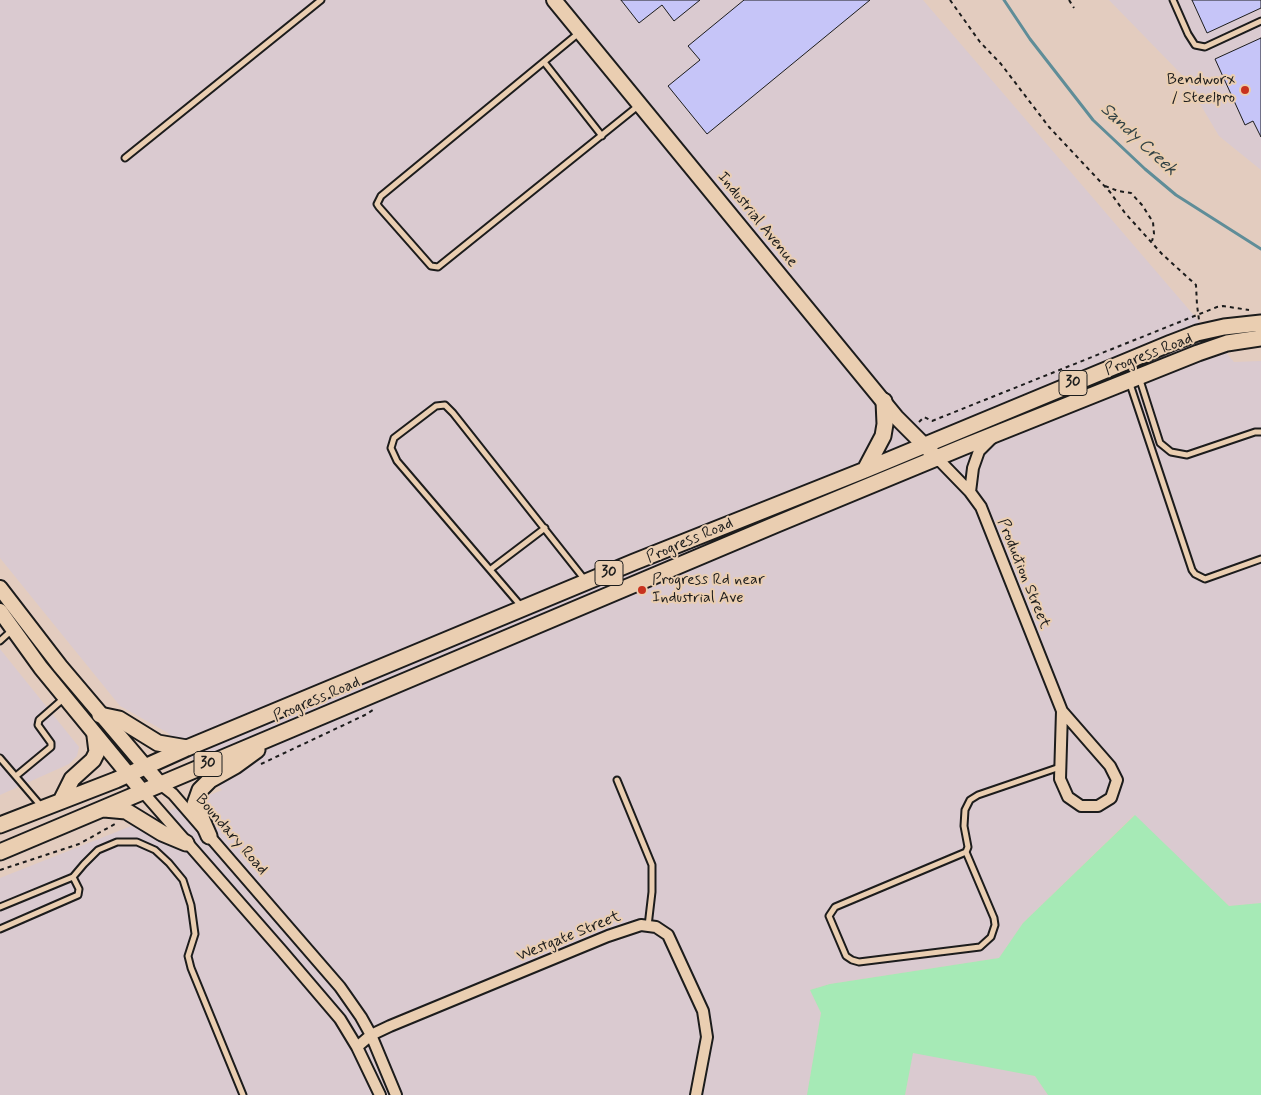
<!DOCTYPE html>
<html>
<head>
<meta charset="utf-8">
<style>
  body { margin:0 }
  canvas { display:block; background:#e3ccbf }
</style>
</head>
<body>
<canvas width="1261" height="1095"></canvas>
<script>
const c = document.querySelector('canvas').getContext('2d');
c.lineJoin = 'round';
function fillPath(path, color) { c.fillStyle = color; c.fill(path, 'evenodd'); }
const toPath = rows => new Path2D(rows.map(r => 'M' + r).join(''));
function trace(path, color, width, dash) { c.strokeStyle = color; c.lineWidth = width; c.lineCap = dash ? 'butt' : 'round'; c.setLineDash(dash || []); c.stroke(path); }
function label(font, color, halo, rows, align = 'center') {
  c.font = font + ' Mynerve,sans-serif'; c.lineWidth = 4; c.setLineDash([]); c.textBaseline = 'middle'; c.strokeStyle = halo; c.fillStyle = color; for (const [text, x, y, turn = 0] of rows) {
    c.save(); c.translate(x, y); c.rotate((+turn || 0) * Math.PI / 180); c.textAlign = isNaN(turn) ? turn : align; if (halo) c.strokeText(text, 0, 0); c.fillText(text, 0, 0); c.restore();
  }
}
fillPath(toPath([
  [0,0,923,0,1234,362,1261,361,1261,903,1229,906,1134,815,1023,923,999,958,830,984,810,990,821,1013,807,1095,0,1095,0,878,222,790,168,733,120,706,0,558],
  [1109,0,1261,0,1261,170,1219,136,1184,77],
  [0,649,79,747,77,756,69,764,0,795],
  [913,1052,1035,1076,1048,1095,905,1095]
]), '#dacad0');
fillPath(toPath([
  [1135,815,1229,906,1261,903,1261,1095,1048,1095,1035,1076,913,1053,905,1095,807,1095,821,1013,810,990,830,984,999,958,1023,923]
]), '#a6eab6');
trace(toPath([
  [1004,0,1030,39,1093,120,1145,169,1176,195,1261,249]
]), '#5f8d98', 3);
const building = toPath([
  [621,0,700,0,674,21,662,5,639,23,621,0],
  [744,0,870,0,707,134,668,86,700,60,688,46,744,0],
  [1192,0,1261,0,1261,8,1207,33,1192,0],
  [1261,38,1261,137,1253,121,1245,125,1215,59,1261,38]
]);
fillPath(building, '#c6c5f8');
trace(building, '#1c1c1c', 1);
const lane = toPath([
  [1173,0,1188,34,1195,45,1205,47,1261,21],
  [580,32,381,196,377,204,379,207,431,266,438,267,638,106],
  [544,62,602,136],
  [125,158,321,0],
  [1139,377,1160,443,1171,452,1187,455,1255,432,1261,432],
  [1129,381,1192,570,1195,574,1205,579,1261,559],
  [491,569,545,528],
  [521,606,397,461,391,448,394,438,436,406,445,405,453,413,585,580],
  [0,641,12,630],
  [0,758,41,806],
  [16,776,51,747,51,743,38,725,39,720,63,699],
  [617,780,652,865,652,892,648,926],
  [966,852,835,907,829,916,846,956,852,960,859,962,980,947,991,937,995,925,994,918,966,852,968,847,964,826,965,810,970,800,978,795,1060,767],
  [0,907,73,877,84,864,98,850,117,842,137,842,155,850,169,863,183,880,191,905,195,934,188,956,191,968,243,1095],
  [0,929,78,895,79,889,73,877]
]);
const street = toPath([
  [938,459,970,492,981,507,1062,711,1110,766,1117,780,1111,798,1098,806,1081,806,1068,797,1060,779,1062,711],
  [970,492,973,468,979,451,993,437],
  [160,784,173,794,340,987,361,1017,371,1035,396,1095],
  [142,791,282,951,340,1019,357,1047,380,1095],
  [357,1047,371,1035,390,1026,608,936,641,925,656,927,668,935,703,1011,707,1037,696,1095]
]);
const secondary = toPath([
  [554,0,896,417,938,459],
  [0,588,60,666,160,784],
  [0,611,41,668,142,791]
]);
const primary = toPath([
  [865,470,883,436,885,424,884,401],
  [100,715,119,719,158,743,187,748],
  [61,801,72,779,93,760,97,752,95,736],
  [104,809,126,811,162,833,186,843],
  [0,825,116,780,187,748,634,562,865,470,1171,343,1197,333,1224,327,1261,323],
  [209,836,195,804,200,790,210,780,235,766,257,750],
  [0,852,777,524,963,447,1198,353,1227,343,1261,338]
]);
trace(lane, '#1c1c1c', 9);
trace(street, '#1c1c1c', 14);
trace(secondary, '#1c1c1c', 18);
trace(primary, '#1c1c1c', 19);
trace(toPath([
  [950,0,980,42,1001,64,1049,127,1110,192,1125,213,1162,254,1196,285,1197,305,1199,320],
  [1069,0,1074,8],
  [1105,186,1118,191,1131,193,1142,205,1153,222,1154,234,1152,241],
  [919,422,924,417,932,421,1217,307,1223,306,1249,310],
  [261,764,365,715,376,708],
  [0,870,79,844,115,824]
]), '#1c1c1c', 2, [4, 4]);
trace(lane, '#eaceb1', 5);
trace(street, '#eaceb1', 10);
trace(secondary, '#eaceb1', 14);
trace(primary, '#eaceb1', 15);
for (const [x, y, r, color] of [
  [1245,90,5,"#c8321e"],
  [642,590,5,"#c8321e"]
]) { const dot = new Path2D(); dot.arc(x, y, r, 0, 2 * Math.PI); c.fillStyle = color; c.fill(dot); trace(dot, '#eaceb1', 2); }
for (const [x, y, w] of [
  [1073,383,28],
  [609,573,28],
  [208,764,28]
]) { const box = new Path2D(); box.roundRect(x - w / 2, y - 12.5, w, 25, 4); c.fillStyle = '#eaceb1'; c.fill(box); trace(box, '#1c1c1c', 1); }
label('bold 15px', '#1c1c1c', null, [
  ["30",1073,383],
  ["30",609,573],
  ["30",208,764]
]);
label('16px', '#1c1c1c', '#eaceb1', [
  ["Bendworx",1235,81],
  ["/ Steelpro",1235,99],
  ["Progress Rd near",652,581,"left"],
  ["Industrial Ave",652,599,"left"]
], 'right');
label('16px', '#1c1c1c', '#eaceb1', [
  ["Industrial Avenue",757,220,51],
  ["Progress Road",1149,355,-21],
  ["Progress Road",690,541,-23],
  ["Production Street",1023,574,68],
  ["Progress Road",317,700,-23],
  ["Boundary Road",231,835,49],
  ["Westgate Street",569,937,-22]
]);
label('italic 18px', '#324245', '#eaceb1', [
  ["Sandy Creek",1138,140,43]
]);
</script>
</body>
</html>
